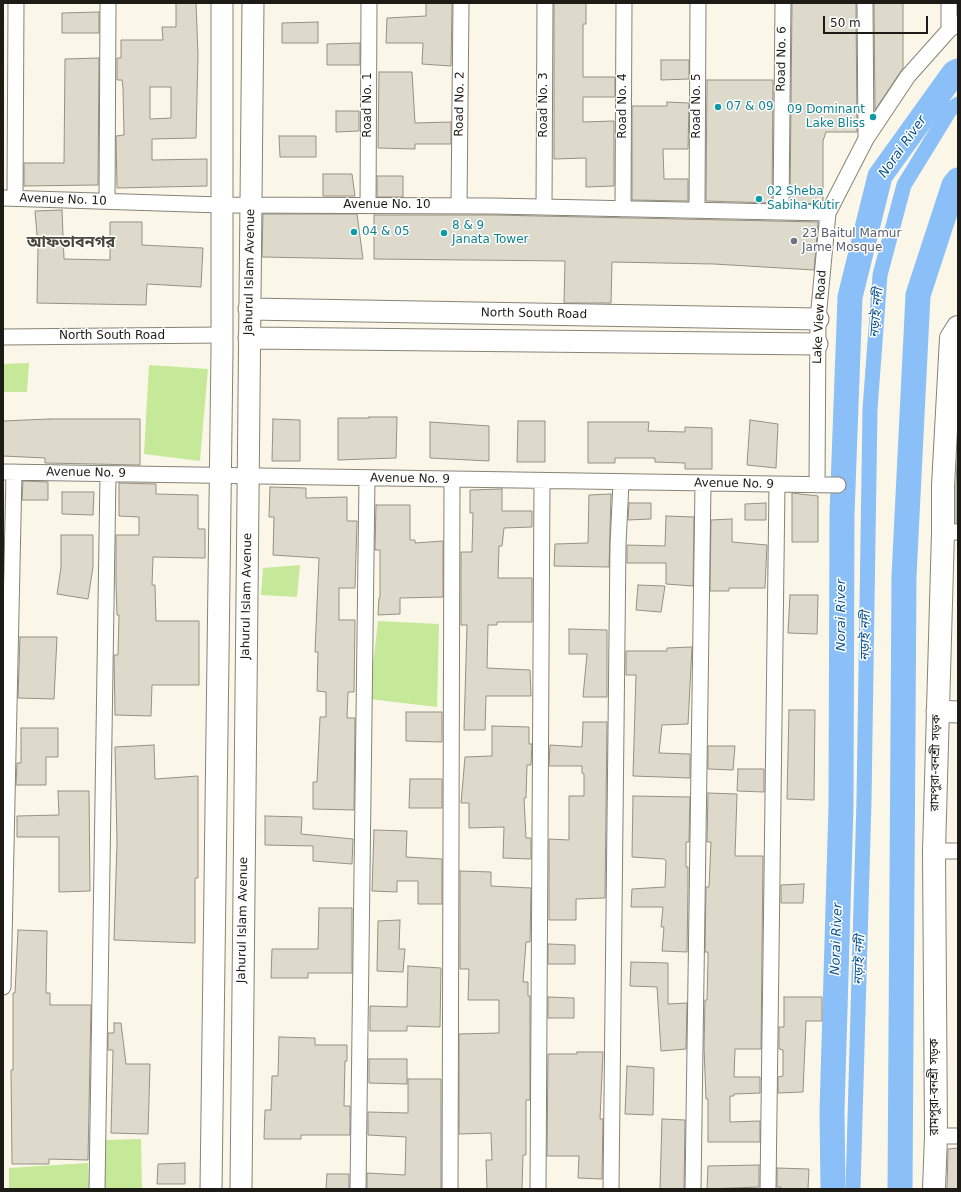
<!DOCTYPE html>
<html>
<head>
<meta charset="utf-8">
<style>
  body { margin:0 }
  #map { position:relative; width:961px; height:1192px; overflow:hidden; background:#fbf7e8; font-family:"DejaVu Sans",sans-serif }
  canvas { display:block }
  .frame { position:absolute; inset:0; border:4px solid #1c1b16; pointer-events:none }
  .scale { position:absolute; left:823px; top:16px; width:105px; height:18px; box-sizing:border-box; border:2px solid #1c1b16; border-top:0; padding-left:5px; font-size:12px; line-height:14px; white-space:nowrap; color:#1c1b16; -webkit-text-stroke:3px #fff; paint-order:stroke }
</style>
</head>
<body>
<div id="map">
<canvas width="961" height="1192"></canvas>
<div class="frame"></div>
<div class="scale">50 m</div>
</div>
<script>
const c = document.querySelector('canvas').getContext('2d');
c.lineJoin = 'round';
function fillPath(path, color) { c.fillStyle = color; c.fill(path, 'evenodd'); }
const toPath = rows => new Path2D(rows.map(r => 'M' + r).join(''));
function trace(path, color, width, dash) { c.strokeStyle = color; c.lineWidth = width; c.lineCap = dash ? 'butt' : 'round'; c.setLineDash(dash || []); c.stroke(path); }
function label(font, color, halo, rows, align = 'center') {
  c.font = font + ' "DejaVu Sans","Noto Sans Bengali",sans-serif'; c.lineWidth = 3; c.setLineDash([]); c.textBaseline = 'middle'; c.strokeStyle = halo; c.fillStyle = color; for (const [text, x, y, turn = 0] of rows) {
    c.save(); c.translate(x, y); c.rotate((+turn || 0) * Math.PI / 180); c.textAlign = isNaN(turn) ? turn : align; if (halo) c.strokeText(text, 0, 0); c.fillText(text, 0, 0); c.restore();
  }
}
fillPath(toPath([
  [29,363,27,392,3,392,3,364],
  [149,365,208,369,200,461,144,454],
  [300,565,297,597,261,595,263,568],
  [378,621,439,624,437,707,369,699],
  [141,1139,142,1189,103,1189,104,1140],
  [88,1163,89,1189,9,1189,9,1168]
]), '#c5e999');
trace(toPath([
  [853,1189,864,800,870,409,880,275,904,185,950,110,958,104]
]), '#8bbff7', 15);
trace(toPath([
  [833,1189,832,1111,841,806,842,514,850,297,880,176,954,73,958,71],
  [900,1189,904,576,918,295,954,185,958,180]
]), '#8bbff7', 25);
const building = toPath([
  [176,3,196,3,198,55,196,138,152,139,152,160,207,159,207,186,117,188,116,136,124,135,123,88,122,80,117,80,117,58,121,58,121,40,163,40,162,27,176,27,176,3],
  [150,87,171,87,171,118,150,119,150,87],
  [426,3,452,3,451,66,422,64,423,43,386,43,387,18,426,16,426,3],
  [554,3,586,3,586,24,583,24,583,77,615,77,615,97,583,97,583,122,614,121,614,186,586,187,586,158,554,159,554,3],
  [792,3,856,3,857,132,826,132,823,141,823,204,790,203,792,3],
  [874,3,903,3,903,68,875,110,874,3],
  [99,12,99,33,62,33,62,13,99,12],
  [318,22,318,43,282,43,282,23,318,22],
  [360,43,360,65,327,65,327,44,360,43],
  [99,58,98,185,24,186,24,163,64,163,65,59,99,58],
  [661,60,689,60,689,79,661,80,661,60],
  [379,72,412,72,415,123,451,122,451,144,415,144,415,149,378,148,379,72],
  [707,80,773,80,772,203,706,201,707,80],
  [667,102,689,103,688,149,663,149,664,179,688,179,688,201,632,200,632,106,667,106,667,102],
  [336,111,359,111,359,131,336,132,336,111],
  [279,136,316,136,316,157,280,157,279,136],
  [323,174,352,174,355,196,323,196,323,174],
  [377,176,403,176,403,197,377,197,377,176],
  [62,210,64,259,110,260,110,222,142,222,142,245,203,248,201,287,147,284,146,305,37,303,38,247,35,211,62,210],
  [263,214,357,214,363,259,262,257,263,214],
  [374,215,493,215,818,222,814,270,714,264,612,262,611,303,564,303,565,261,374,259,374,215],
  [369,417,397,417,396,458,338,460,338,418,369,418,369,417],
  [49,419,140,419,140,465,45,463,45,458,3,456,3,421,49,419],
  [273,419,300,420,300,461,272,461,273,419],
  [750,420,778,424,776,468,747,465,750,420],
  [518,421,545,421,545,462,517,462,518,421],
  [430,422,489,426,489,461,430,458,430,422],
  [588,422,649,422,648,431,685,432,685,427,712,428,712,469,685,469,685,463,655,462,655,458,615,458,615,463,588,463,588,422],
  [958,440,958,523,956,523,956,486,958,440],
  [23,481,48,482,48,500,22,500,23,481],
  [119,483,156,484,156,494,198,495,198,529,205,529,205,558,153,557,152,585,155,585,156,621,199,621,199,685,152,685,151,716,115,715,114,655,118,655,119,615,117,615,116,584,116,535,139,535,139,517,119,516,119,483],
  [270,487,306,488,306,498,347,497,347,521,357,521,355,588,339,588,339,620,355,620,354,692,348,692,347,718,355,718,354,810,313,809,313,782,317,782,320,717,326,717,326,692,317,691,318,652,315,652,319,558,273,555,274,517,269,517,270,487],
  [502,489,502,511,532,511,532,527,504,528,502,546,499,546,498,578,532,578,532,622,497,622,497,625,488,625,487,668,530,670,531,696,486,696,485,730,464,730,467,625,461,625,461,552,472,552,473,513,470,513,470,490,502,489],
  [62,492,94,492,93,515,62,514,62,492],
  [792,493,818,496,818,542,792,542,792,493],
  [611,494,609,567,554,566,555,544,588,543,589,495,611,494],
  [629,503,651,503,651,519,628,520,629,503],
  [766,503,766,520,745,520,745,504,766,503],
  [376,505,410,505,410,540,415,540,415,543,443,541,443,597,400,598,400,614,378,615,379,598,380,598,380,550,375,550,376,505],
  [666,516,694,517,693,586,666,584,666,563,627,563,627,545,665,546,666,516],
  [732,519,732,542,767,545,765,588,729,588,729,591,710,591,711,520,732,519],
  [61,535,93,535,93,567,88,599,57,594,61,568,61,535],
  [638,585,665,586,661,612,636,610,638,585],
  [790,595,818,595,817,634,788,633,790,595],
  [569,629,607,630,607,697,583,697,587,654,569,654,569,629],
  [20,637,57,637,54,699,18,698,20,637],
  [692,647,688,724,662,725,659,753,690,754,690,778,633,776,636,675,626,675,626,651,667,651,667,648,692,647],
  [789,710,815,710,814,800,787,799,789,710],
  [406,712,442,712,442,742,406,741,406,712],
  [583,722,607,722,605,898,576,899,576,920,549,920,549,839,569,840,569,796,584,796,584,774,582,773,582,766,549,766,550,745,582,747,583,722],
  [492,726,529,727,529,744,532,744,531,765,527,765,526,798,524,798,526,838,531,838,531,859,503,858,504,827,469,828,469,803,461,803,465,757,492,756,492,726],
  [21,728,58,728,58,757,46,757,46,785,16,785,17,763,21,763,21,728],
  [154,745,155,779,198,776,198,878,195,878,195,943,114,940,117,842,115,747,154,745],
  [708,746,735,746,733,770,708,769,708,746],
  [738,769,764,769,764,792,737,791,738,769],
  [410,779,442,779,442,808,409,808,410,779],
  [58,791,89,791,90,891,59,892,59,837,17,837,17,816,59,815,58,791],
  [708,793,737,794,735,856,763,856,761,1049,735,1049,734,1077,760,1077,760,1093,734,1094,734,1096,730,1096,730,1122,760,1121,760,1142,708,1142,708,1099,706,1099,704,1048,705,1000,707,1000,708,962,708,952,705,952,706,887,709,887,711,842,707,842,708,793],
  [633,796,690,797,689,842,686,842,686,867,688,867,688,887,687,952,662,951,664,927,661,927,663,907,631,907,632,889,665,887,666,861,664,859,632,857,633,796],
  [265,816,302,817,301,834,353,839,352,864,313,861,313,846,265,845,265,816],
  [374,830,407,831,406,857,442,859,442,904,418,904,418,881,397,881,397,892,372,891,374,830],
  [460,871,491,872,491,886,531,888,530,942,526,942,523,982,528,982,528,996,530,996,530,1100,526,1100,526,1155,523,1155,522,1189,487,1189,486,1160,492,1160,491,1133,459,1134,459,1034,499,1033,499,1000,468,1000,469,969,460,969,460,871],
  [804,884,803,903,781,903,781,885,804,884],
  [319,908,352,908,352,973,308,973,308,978,271,978,272,949,318,949,319,908],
  [400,920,399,949,405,949,403,972,377,971,378,921,400,920],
  [18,930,47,931,46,993,50,993,50,1005,91,1005,88,1160,49,1159,49,1164,12,1164,11,1070,13,1070,13,993,15,993,18,930],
  [548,944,575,945,575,964,548,964,548,944],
  [631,962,668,963,668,1004,687,1003,686,1049,661,1051,657,987,630,986,631,962],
  [408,966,441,968,440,1027,407,1026,407,1031,370,1031,370,1006,407,1007,408,966],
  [548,997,574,998,574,1018,548,1018,548,997],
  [784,997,822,997,822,1021,806,1021,803,1092,778,1093,778,1077,783,1076,783,1050,779,1049,779,1027,784,1027,784,997],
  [114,1023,121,1023,126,1064,150,1064,148,1134,111,1133,113,1050,108,1050,108,1033,114,1033,114,1023],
  [279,1037,315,1038,315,1045,347,1045,347,1061,345,1061,344,1106,350,1106,350,1135,301,1135,301,1139,264,1139,265,1110,271,1110,272,1076,278,1076,279,1037],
  [577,1052,603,1052,600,1119,603,1119,602,1179,578,1178,579,1156,547,1156,548,1054,577,1054,577,1052],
  [369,1059,407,1059,407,1084,369,1083,369,1059],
  [627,1066,654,1068,653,1115,625,1114,627,1066],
  [408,1079,441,1079,441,1189,367,1189,367,1173,405,1175,406,1137,368,1135,368,1112,408,1113,408,1079],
  [662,1119,685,1120,684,1189,660,1189,662,1119],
  [958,1148,958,1189,947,1189,948,1149,958,1148],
  [185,1163,185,1184,157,1184,158,1164,185,1163],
  [759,1165,759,1187,707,1189,708,1166,759,1165],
  [777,1168,809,1169,808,1189,781,1189,781,1187,777,1187,777,1168],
  [327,1174,349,1174,349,1189,326,1189,327,1174]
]);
fillPath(building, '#ddd9cb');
trace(building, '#959183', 1);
const street = toPath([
  [865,3,866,139],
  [949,30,949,3],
  [3,198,221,205,493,206,828,213],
  [15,198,16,3],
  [107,201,108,3],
  [459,205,461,3],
  [368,206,369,3],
  [544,207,545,3],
  [623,209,624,3],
  [697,209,698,3],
  [781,211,783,3],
  [3,337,222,335],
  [3,472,838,485],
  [817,485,818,319,828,213,866,139,908,76,949,30,958,23],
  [943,532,958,532],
  [934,851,958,851],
  [3,987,14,472],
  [936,1136,958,1136],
  [97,1189,108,474],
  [358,1189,367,478],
  [450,1189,452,480],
  [538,1189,542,481],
  [611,1189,618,544,621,483],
  [693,1189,703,484],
  [768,1189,777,485]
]);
const secondary = toPath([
  [249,309,818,319],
  [249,338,817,344],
  [937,711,958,712],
  [211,1189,222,351,222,3],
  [241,1189,253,3]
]);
const primary = toPath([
  [934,1189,936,1136,934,851,943,532,943,486,951,338,958,327]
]);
trace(street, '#878376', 17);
trace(secondary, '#878376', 23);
trace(primary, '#878376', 24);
trace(street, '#fff', 15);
trace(secondary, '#fff', 21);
trace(primary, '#fff', 22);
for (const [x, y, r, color] of [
  [718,107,4,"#0f9aa8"],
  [873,117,4,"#0f9aa8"],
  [759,199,4,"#0f9aa8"],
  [354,232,4,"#0f9aa8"],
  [444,233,4,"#0f9aa8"],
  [794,241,4,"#6b7280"]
]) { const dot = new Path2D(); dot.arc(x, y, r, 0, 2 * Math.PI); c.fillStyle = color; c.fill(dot); trace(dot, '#fff', 1.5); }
label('12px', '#1c1b16', '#fff', [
  ["Road No. 6",782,59,-89],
  ["Road No. 2",460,104,-89],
  ["Road No. 1",368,105,-90],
  ["Road No. 3",544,105,-90],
  ["Road No. 4",623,106,-90],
  ["Road No. 5",697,106,-90],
  ["Avenue No. 10",63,200,2],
  ["Avenue No. 10",387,205],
  ["Jahurul Islam Avenue",250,272,-89],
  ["North South Road",534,314,1],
  ["Lake View Road",820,317,-87],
  ["North South Road",112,336],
  ["Avenue No. 9",86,473,1],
  ["Avenue No. 9",410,479,1],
  ["Avenue No. 9",734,484,1],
  ["Jahurul Islam Avenue",247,596,-89],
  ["রামপুরা-বনশ্রী সড়ক",936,763,-89],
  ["Jahurul Islam Avenue",243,920,-89],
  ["রামপুরা-বনশ্রী সড়ক",935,1087,-90]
]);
label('12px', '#0d838f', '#fff', [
  ["07 & 09",726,107],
  ["09 Dominant",865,110,"right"],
  ["Lake Bliss",865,124,"right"],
  ["02 Sheba",767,192],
  ["Sabiha Kutir",767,206],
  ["8 & 9",452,226],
  ["Janata Tower",452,240],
  ["04 & 05",362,232]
], 'left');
label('12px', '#5b616d', '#fff', [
  ["23 Baitul Mamur",802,234],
  ["Jame Mosque",802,248]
], 'left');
label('italic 13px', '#07528f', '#fff', [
  ["Norai River",903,147,-55],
  ["নড়াই নদী",877,313,-85],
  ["Norai River",842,615,-90],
  ["নড়াই নদী",866,636,-89],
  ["Norai River",837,939,-88],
  ["নড়াই নদী",860,960,-88]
]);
label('bold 16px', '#49463a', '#fff', [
  ["আফতাবনগর",71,243]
]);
</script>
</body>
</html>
